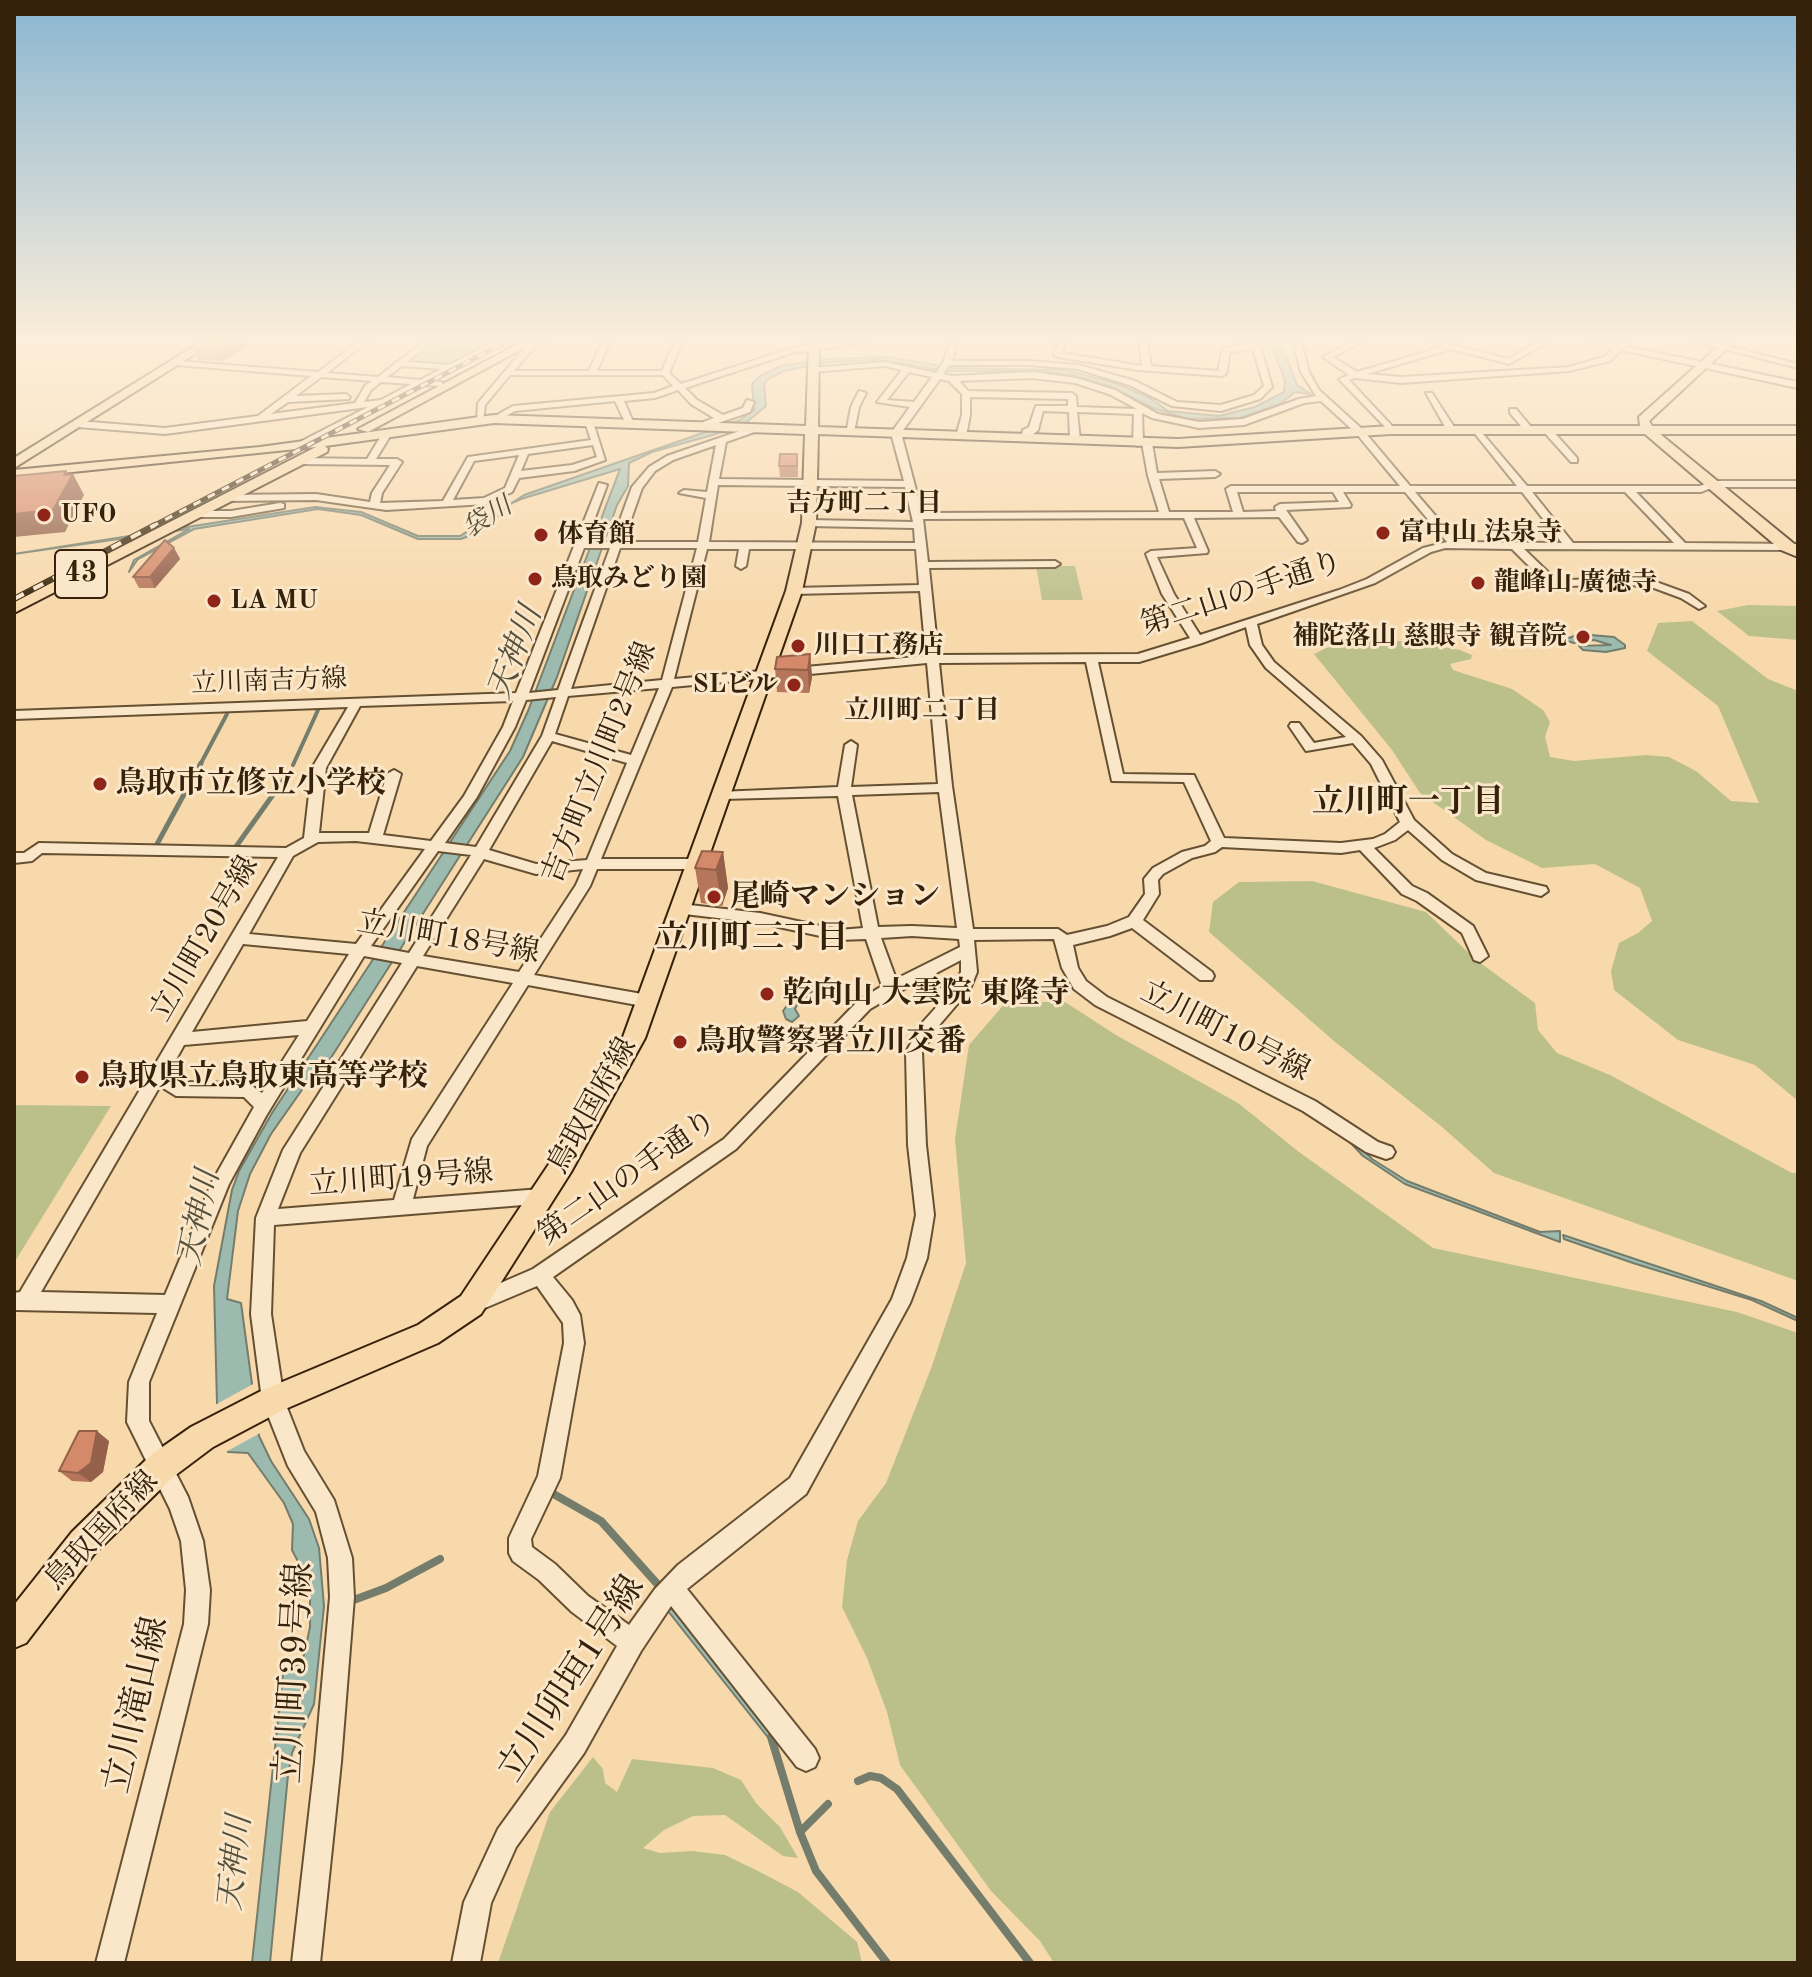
<!DOCTYPE html>
<html>
<head>
<meta charset="utf-8">
<style>
  body { margin:0 }
  #map { position:relative; width:1812px; height:1977px; overflow:hidden; background:#f8d9ac; font-family:"Old Standard TT",serif }
  canvas { display:block }
  .frame { position:absolute; inset:0; border:16px solid #36220a; pointer-events:none }
</style>
</head>
<body>
<div id="map">
<canvas width="1812" height="1977"></canvas>
<div class="frame"></div>
</div>
<script>
const c = document.querySelector('canvas').getContext('2d');
c.lineJoin = 'round';
function fillPath(path, color) { c.fillStyle = color; c.fill(path, 'evenodd'); }
const toPath = rows => new Path2D(rows.map(r => 'M' + r).join(''));
function trace(path, color, width, dash) { c.strokeStyle = color; c.lineWidth = width; c.lineCap = dash ? 'butt' : 'round'; c.setLineDash(dash || []); c.stroke(path); }
function label(font, color, halo, rows, align = 'center') {
  c.font = font + ' "Old Standard TT","Noto Serif JP",serif'; c.lineWidth = 6; c.setLineDash([]); c.textBaseline = 'middle'; c.strokeStyle = halo; c.fillStyle = color; for (const [text, x, y, turn = 0] of rows) {
    c.save(); c.translate(x, y); c.rotate((+turn || 0) * Math.PI / 180); c.textAlign = isNaN(turn) ? turn : align; if (halo) c.strokeText(text, 0, 0); c.fillText(text, 0, 0); c.restore();
  }
}
fillPath(toPath([
  [432,342,494,342,449,366,407,363],
  [1036,566,1075,566,1083,600,1042,600],
  [1748,605,1798,606,1798,640,1749,636,1717,611],
  [1692,621,1768,679,1798,691,1798,1101,1755,1065,1678,1040,1614,990,1611,971,1619,943,1638,933,1652,921,1640,888,1595,864,1542,868,1486,840,1420,793,1392,750,1314,654,1326,648,1362,639,1416,642,1460,650,1472,655,1471,659,1450,664,1453,670,1512,689,1543,710,1550,722,1545,737,1550,757,1574,761,1646,755,1669,757,1696,771,1731,801,1759,803,1718,706,1647,651,1658,623],
  [1312,881,1426,912,1475,959,1535,1003,1538,1030,1557,1053,1610,1075,1792,1173,1798,1173,1798,1281,1494,1173,1442,1127,1334,1041,1209,932,1213,902,1239,882],
  [1006,1002,1065,1002,1116,1035,1238,1103,1299,1152,1433,1248,1737,1312,1798,1333,1798,1963,1054,1963,1040,1941,991,1891,900,1765,887,1712,867,1658,842,1607,847,1560,858,1521,886,1483,932,1366,966,1263,955,1139,969,1045],
  [14,1105,111,1106,14,1263],
  [593,1757,603,1769,605,1783,617,1792,632,1759,713,1768,741,1780,756,1803,780,1827,798,1858,783,1856,725,1815,693,1816,664,1830,643,1848,660,1853,692,1851,725,1855,758,1871,798,1892,857,1942,862,1963,498,1963,550,1812]
]), '#bbc08b');
const water = toPath([
  [1270,342,1281,342,1297,385,1311,394,1295,392,1280,404,1240,418,1188,419,1153,408,1107,385,1071,375,1039,371,945,371,880,360,829,362,784,371,768,379,764,384,766,406,748,421,723,432,652,452,629,463,628,486,617,505,557,677,523,757,325,1067,311,1077,271,1134,250,1174,238,1211,227,1299,241,1303,259,1436,271,1461,309,1519,319,1548,324,1606,314,1704,292,1753,288,1775,270,1963,252,1963,283,1673,297,1666,304,1655,310,1627,310,1599,305,1575,292,1550,293,1524,284,1503,248,1453,228,1452,217,1404,214,1286,232,1190,239,1171,272,1113,510,751,528,711,620,469,521,499,512,503,482,531,461,539,418,539,361,515,318,509,194,529,138,559,129,572,134,560,189,529,14,554,315,507,361,512,418,536,460,536,524,495,740,420,754,410,752,384,760,376,781,366,824,359,888,357,953,368,1065,370,1115,383,1150,398,1168,411,1219,416,1255,407,1284,392,1285,380,1270,342],
  [1579,634,1614,637,1625,645,1625,648,1606,652,1583,650,1579,646,1611,645,1594,640,1574,643,1564,640,1579,634],
  [1059,945,1063,945,1069,974,1078,988,1097,1002,1294,1100,1347,1134,1372,1159,1407,1181,1540,1232,1560,1231,1560,1242,1405,1184,1363,1156,1344,1136,1291,1101,1090,1001,1068,979,1059,945],
  [797,982,811,981,816,988,797,1005,795,1009,799,1016,792,1022,786,1019,783,1011,791,1000,797,982],
  [1563,1235,1761,1301,1798,1318,1798,1321,1752,1300,1633,1263,1564,1239,1563,1235],
  [667,1602,774,1736,775,1742,770,1740,664,1606,667,1602]
]);
fillPath(water, '#9dbaae');
trace(water, '#747d6c', 2);
fillPath(toPath([
  [255,1383,262,1432,224,1453,213,1406]
]), '#f8d9ac');
trace(toPath([
  [200,765,227,714],
  [293,765,318,710]
]), '#747d6c', 4);
trace(toPath([
  [156,846,201,763],
  [235,848,290,771]
]), '#747d6c', 5);
trace(toPath([
  [550,1492,601,1521,660,1587],
  [351,1601,386,1588,440,1559],
  [771,1737,800,1832,816,1871,887,1963],
  [858,1781,870,1776,881,1778,897,1789,1030,1963],
  [800,1832,828,1804]
]), '#747d6c', 8);
const minor = toPath([
  [358,342,367,342,327,373,378,377,423,342,432,342,407,362,449,365,493,342,503,342,431,381,442,382,442,386,422,385,299,449,294,446,296,444,368,407,165,434,78,427,74,424,78,421,165,428,258,416,311,376,176,365,172,363,176,361,318,372,358,342],
  [402,366,441,369,420,380,387,377,402,366],
  [321,377,372,381,365,386,355,403,271,414,288,402,349,399,350,397,346,394,296,396,321,377],
  [381,382,411,384,381,400,364,402,371,390,381,382],
  [533,342,543,342,533,349,514,371,589,371,602,342,610,342,597,371,662,371,674,342,682,342,669,373,681,384,790,349,813,344,870,342,792,353,685,388,697,400,723,415,743,408,747,400,754,402,750,412,701,429,697,426,698,424,714,418,691,404,678,390,655,398,624,401,634,424,630,427,626,424,615,401,515,411,497,421,490,419,513,406,654,393,673,386,663,375,510,375,485,405,483,421,477,421,478,403,527,345,533,342],
  [950,342,958,342,952,361,1029,361,1079,365,1135,381,1177,402,1221,405,1254,395,1264,386,1253,349,1230,352,1226,374,1222,376,1138,370,1058,357,1054,355,1057,342,1065,342,1062,353,1142,366,1139,342,1147,342,1151,366,1218,371,1223,348,1259,342,1272,387,1260,399,1221,411,1172,406,1129,385,1078,369,1029,365,949,365,943,374,952,376,1032,372,1076,378,1115,390,1158,414,1199,422,1243,419,1299,399,1316,396,1301,372,1293,342,1301,342,1309,372,1319,390,1362,429,1410,486,1517,486,1472,430,1477,427,1527,486,1700,486,1713,481,1798,481,1798,487,1714,487,1701,492,1636,492,1685,543,1798,544,1798,550,1524,549,1552,576,1569,580,1624,578,1656,582,1689,594,1705,606,1699,609,1681,598,1654,588,1624,584,1569,586,1544,581,1512,549,1445,548,1431,552,1375,583,1257,624,1262,645,1274,662,1361,736,1382,760,1414,820,1452,854,1486,873,1546,887,1548,891,1541,896,1476,880,1442,860,1408,830,1395,840,1374,848,1412,886,1427,893,1473,926,1488,956,1480,962,1474,960,1462,933,1417,901,1402,894,1360,850,1341,853,1222,847,1215,852,1192,858,1163,874,1158,880,1159,894,1143,920,1212,972,1214,976,1212,980,1200,980,1132,928,1110,936,1073,945,1078,968,1086,981,1107,997,1315,1101,1378,1142,1392,1147,1395,1152,1392,1157,1386,1159,1366,1152,1303,1111,1095,1005,1074,989,1062,968,1054,939,974,940,977,972,970,989,935,1030,922,1052,926,1145,934,1215,927,1258,910,1303,806,1494,687,1589,815,1749,819,1758,815,1767,806,1771,797,1767,671,1606,641,1651,584,1753,516,1847,491,1903,480,1963,452,1963,464,1902,498,1829,566,1735,617,1646,572,1612,539,1580,513,1561,509,1553,509,1538,538,1476,564,1343,563,1323,537,1286,473,1313,466,1310,463,1304,466,1298,533,1269,724,1139,858,1001,882,986,866,939,839,940,760,923,676,913,673,909,681,904,760,913,839,930,863,928,838,796,723,799,718,798,718,792,838,787,845,745,851,741,857,745,851,787,938,784,927,663,672,687,601,859,697,859,704,864,697,869,597,869,590,886,534,975,648,995,656,1001,648,1007,528,985,427,1146,413,1199,541,1189,548,1191,550,1197,548,1203,274,1225,271,1314,284,1400,304,1451,334,1500,352,1558,354,1597,341,1762,320,1963,292,1963,315,1762,330,1597,328,1558,316,1512,288,1466,262,1400,251,1314,256,1218,283,1150,402,963,364,956,266,1116,229,1184,149,1382,149,1421,188,1497,203,1541,210,1590,208,1624,124,1963,96,1963,184,1624,186,1590,181,1541,170,1509,127,1422,129,1382,157,1313,16,1310,14,1293,20,1292,278,857,42,853,32,861,14,863,14,853,24,853,39,843,286,848,304,838,312,768,348,707,14,719,14,711,516,693,599,483,607,485,586,542,612,542,632,487,649,467,667,456,757,425,760,426,760,430,726,442,719,479,904,481,891,433,910,407,877,402,902,370,885,366,812,372,808,370,812,368,885,362,936,373,943,363,950,342],
  [909,372,932,377,914,402,887,400,909,372],
  [1032,378,1075,383,1109,394,1137,409,1077,407,1076,396,1072,393,968,391,959,381,1032,378],
  [940,379,949,381,962,394,962,415,956,436,961,439,966,436,970,415,970,397,1068,399,1068,406,1036,406,1029,427,1023,430,1021,438,1026,441,1038,430,1043,411,1069,412,1070,440,1075,443,1080,440,1077,412,1134,414,1133,443,1138,446,1142,443,1148,476,1159,512,922,513,901,433,940,379],
  [1321,401,1356,433,1400,486,1231,486,1226,489,1233,512,1169,512,1159,479,1215,477,1220,474,1215,471,1157,473,1152,443,1147,440,1143,443,1142,413,1152,418,1199,428,1244,425,1304,403,1321,401],
  [716,445,707,492,684,490,679,493,706,498,698,542,623,542,642,488,655,471,673,460,716,445],
  [718,485,905,487,913,522,809,520,804,523,809,526,914,528,915,543,709,542,718,485],
  [1237,492,1333,492,1339,502,1280,504,1275,507,1276,511,1243,512,1237,492],
  [1343,492,1405,492,1447,542,1423,548,1367,579,1339,590,1200,635,1174,594,1157,557,1207,553,1208,551,1194,518,1279,517,1298,542,1302,543,1307,540,1286,510,1350,507,1351,505,1343,492],
  [1415,492,1522,492,1562,543,1458,542,1415,492],
  [1532,492,1625,492,1674,543,1573,543,1532,492],
  [1184,518,1197,548,1151,551,1146,554,1162,594,1190,638,1138,654,938,655,929,568,1055,567,1060,564,1055,561,928,562,923,519,1184,518],
  [584,548,610,548,558,690,529,693,584,548],
  [620,548,697,548,662,680,571,689,620,548],
  [707,549,739,549,736,566,741,569,746,566,749,549,916,549,919,585,794,588,788,591,794,594,920,591,926,656,674,679,707,549],
  [1246,627,1250,645,1266,668,1346,737,1314,743,1299,723,1291,723,1289,726,1306,751,1353,743,1371,764,1400,822,1385,834,1373,839,1341,843,1224,838,1194,775,1123,774,1098,662,1139,662,1202,643,1246,627],
  [1086,662,1112,781,1184,782,1211,841,1205,846,1182,852,1153,868,1144,879,1145,894,1129,917,1107,926,1067,935,1058,929,973,929,952,786,939,663,1086,662],
  [659,688,631,755,555,734,568,696,659,688],
  [556,697,542,736,476,847,445,843,477,797,515,727,526,700,556,697],
  [513,701,503,727,464,796,431,841,383,835,401,774,394,770,387,774,369,833,319,833,326,768,360,706,513,701],
  [552,741,627,763,587,860,536,864,489,850,552,741],
  [939,792,957,928,912,926,878,927,852,795,939,792],
  [356,841,425,849,356,944,249,934,293,856,318,842,356,841],
  [438,851,471,855,409,953,371,946,438,851],
  [484,859,536,874,583,869,576,885,519,972,423,956,484,859],
  [912,936,959,939,960,947,896,979,881,938,912,936],
  [243,944,349,954,307,1021,192,1032,243,944],
  [961,960,961,972,949,993,925,979,961,960],
  [417,966,513,983,412,1139,394,1200,278,1209,300,1153,417,966],
  [911,985,940,1003,923,1022,906,1052,908,1145,916,1215,907,1258,892,1299,790,1478,678,1565,655,1589,629,1625,588,1596,555,1564,532,1547,531,1539,560,1478,584,1343,580,1315,572,1300,553,1277,736,1149,870,1009,911,985],
  [299,1035,262,1093,248,1083,180,1082,168,1074,184,1045,299,1035],
  [160,1086,176,1096,244,1097,254,1107,212,1182,165,1295,41,1292,160,1086],
  [1352,342,1362,342,1333,357,1357,372,1442,347,1430,342,1443,342,1508,359,1538,342,1548,342,1509,364,1451,349,1367,374,1401,377,1569,367,1604,357,1614,348,1591,342,1618,344,1629,342,1625,346,1798,382,1798,388,1621,350,1610,361,1569,371,1401,383,1355,378,1349,380,1394,428,1396,430,1391,433,1339,379,1349,375,1323,357,1352,342],
  [1697,342,1711,342,1798,364,1798,368,1697,342],
  [859,391,866,393,859,407,854,432,846,434,851,407,859,391],
  [1426,393,1432,393,1456,430,1454,432,1448,432,1426,393],
  [1510,409,1516,409,1532,428,1532,432,1526,432,1510,413,1510,409],
  [589,419,593,422,605,460,574,471,519,478,512,492,486,504,386,510,316,500,224,501,219,498,224,495,316,494,370,502,372,493,390,465,299,464,294,461,299,458,367,459,384,431,387,430,392,433,376,459,397,459,402,462,382,493,380,503,443,501,468,457,591,440,585,422,589,419],
  [593,445,597,457,572,465,521,471,528,454,593,445],
  [519,455,505,488,484,498,453,500,474,461,519,455],
  [1544,428,1550,428,1577,458,1577,462,1571,462,1544,432,1544,428],
  [280,503,284,504,284,508,231,517,194,517,189,514,194,511,231,511,280,503]
]);
const major = toPath([
  [201,342,214,342,14,468,14,458,201,342],
  [522,342,535,342,368,432,358,429,522,342],
  [809,342,819,342,818,427,1178,439,1391,426,1640,426,1639,417,1723,342,1734,342,1649,421,1652,426,1798,426,1798,434,1660,434,1798,547,1798,557,1781,550,1645,434,1391,434,1178,447,818,434,816,523,802,591,645,1038,571,1172,481,1314,438,1343,283,1410,213,1447,173,1477,94,1554,26,1643,14,1648,14,1605,72,1532,151,1455,191,1427,263,1390,418,1325,461,1296,553,1158,623,1037,786,591,802,523,805,434,494,423,325,446,328,449,327,452,14,613,14,602,316,447,14,478,14,470,260,447,494,415,806,426,809,342]
]);
trace(minor, '#665032', 4);
trace(major, '#36220a', 4);
fillPath(minor, '#fae6c9');
fillPath(major, '#f8d9ac');
const railFar1 = toPath([
  [151,527,506,342]
]);
const rail = toPath([
  [14,599,155,525]
]);
trace(railFar1, '#36220a', 5);
trace(rail, '#36220a', 6);
trace(railFar1, '#fae6c9', 3, [8]);
trace(rail, '#fae6c9', 4, [11]);
fillPath(toPath([
  [207,342,246,342,247,346,222,361,198,360,194,350],
  [798,464,798,477,780,477,779,466],
  [174,548,180,559,155,588,139,588,133,577],
  [810,654,812,677,809,693,777,692,775,669],
  [723,852,728,888,722,906,701,903,695,868],
  [109,1441,103,1472,91,1482,72,1481,59,1471]
]), '#b6765b');
fillPath(toPath([
  [234,342,246,342,247,346,222,361,218,352],
  [66,471,70,479,73,474,84,495,65,532,14,537,14,514,64,475],
  [174,548,180,559,155,588,150,577],
  [810,654,812,677,809,693,808,670],
  [723,852,728,888,722,906,716,870],
  [97,1431,109,1441,103,1472,91,1482,78,1473]
]), '#94604a');
const building = toPath([
  [207,342,234,342,218,352,194,350,207,342],
  [780,454,797,454,797,466,779,466,780,454],
  [66,471,64,475,73,474,53,510,14,514,14,476,66,471],
  [165,540,174,548,150,577,133,577,165,540],
  [810,654,808,670,775,669,777,657,810,654],
  [702,851,723,852,716,870,695,868,702,851],
  [79,1431,97,1431,91,1463,78,1473,59,1471,79,1431]
]);
fillPath(building, '#d4896a');
trace(building, '#94604a', 2);
const sky = c.createLinearGradient(0, 0, 0, 619);
sky.addColorStop(0, '#8ab6d1');
sky.addColorStop(0.55, '#fceeda');
sky.addColorStop(1, '#fceeda00');
c.fillStyle = sky;
c.fillRect(0, 0, 1812, 619);
for (const [x, y, r, color] of [
  [44,515,8,"#8f2418"],
  [1383,533,8,"#8f2418"],
  [541,535,8,"#8f2418"],
  [535,579,8,"#8f2418"],
  [1478,583,8,"#8f2418"],
  [214,601,8,"#8f2418"],
  [1583,637,8,"#8f2418"],
  [798,646,8,"#8f2418"],
  [794,685,8,"#8f2418"],
  [100,784,8,"#8f2418"],
  [714,897,8,"#8f2418"],
  [767,994,8,"#8f2418"],
  [680,1042,8,"#8f2418"],
  [82,1077,8,"#8f2418"]
]) { const dot = new Path2D(); dot.arc(x, y, r, 0, 2 * Math.PI); c.fillStyle = color; c.fill(dot); trace(dot, '#fae6c9', 3); }
label('bold 26px', '#36220a', '#fae6c9', [
  ["吉方町二丁目",864,504],
  ["立川町二丁目",922,711]
]);
label('bold 26px', '#36220a', '#fae6c9', [
  ["UFO",60,515],
  ["富中山 法泉寺",1399,533],
  ["体育館",557,535],
  ["鳥取みどり園",551,579],
  ["龍峰山 廣徳寺",1494,583],
  ["LA MU",230,601],
  ["補陀落山 慈眼寺 観音院",1567,637,"right"],
  ["川口工務店",814,646],
  ["SLビル",778,685,"right"]
], 'left');
label('italic 26px', '#55503b', '#fae6c9', [
  ["袋川",488,518,-32]
]);
label('26px', '#36220a', '#fae6c9', [
  ["立川南吉方線",269,682,-2]
]);
for (const [x, y, w] of [
  [81,574,52]
]) { const box = new Path2D(); box.roundRect(x - w / 2, y - 24, w, 48, 6); c.fillStyle = '#fae6c9'; c.fill(box); trace(box, '#36220a', 2); }
label('bold 28px', '#36220a', null, [
  ["43",81,574]
]);
label('30px', '#36220a', '#fae6c9', [
  ["第二山の手通り",1242,594,-18],
  ["吉方町立川町2号線",600,763,-68],
  ["立川町18号線",448,938,10],
  ["立川町20号線",205,939,-60],
  ["立川町10号線",1225,1032,27],
  ["鳥取国府線",593,1106,-61],
  ["第二山の手通り",628,1178,-35],
  ["立川町19号線",401,1179,-4],
  ["鳥取国府線",102,1531,-47]
]);
label('bold 30px', '#36220a', '#fae6c9', [
  ["鳥取市立修立小学校",116,784],
  ["尾崎マンション",730,897],
  ["乾向山 大雲院 東隆寺",783,994],
  ["鳥取警察署立川交番",696,1042],
  ["鳥取県立鳥取東高等学校",98,1077]
], 'left');
label('italic 32px', '#55503b', '#fae6c9', [
  ["天神川",516,653,-69],
  ["天神川",200,1218,-78],
  ["天神川",236,1863,-84]
]);
label('bold 32px', '#36220a', '#fae6c9', [
  ["立川町一丁目",1408,803],
  ["立川町三丁目",752,939]
]);
label('36px', '#36220a', '#fae6c9', [
  ["立川町39号線",295,1673,-87],
  ["立川卯垣1号線",572,1679,-57],
  ["立川滝山線",137,1705,-77]
]);
</script>
</body>
</html>
